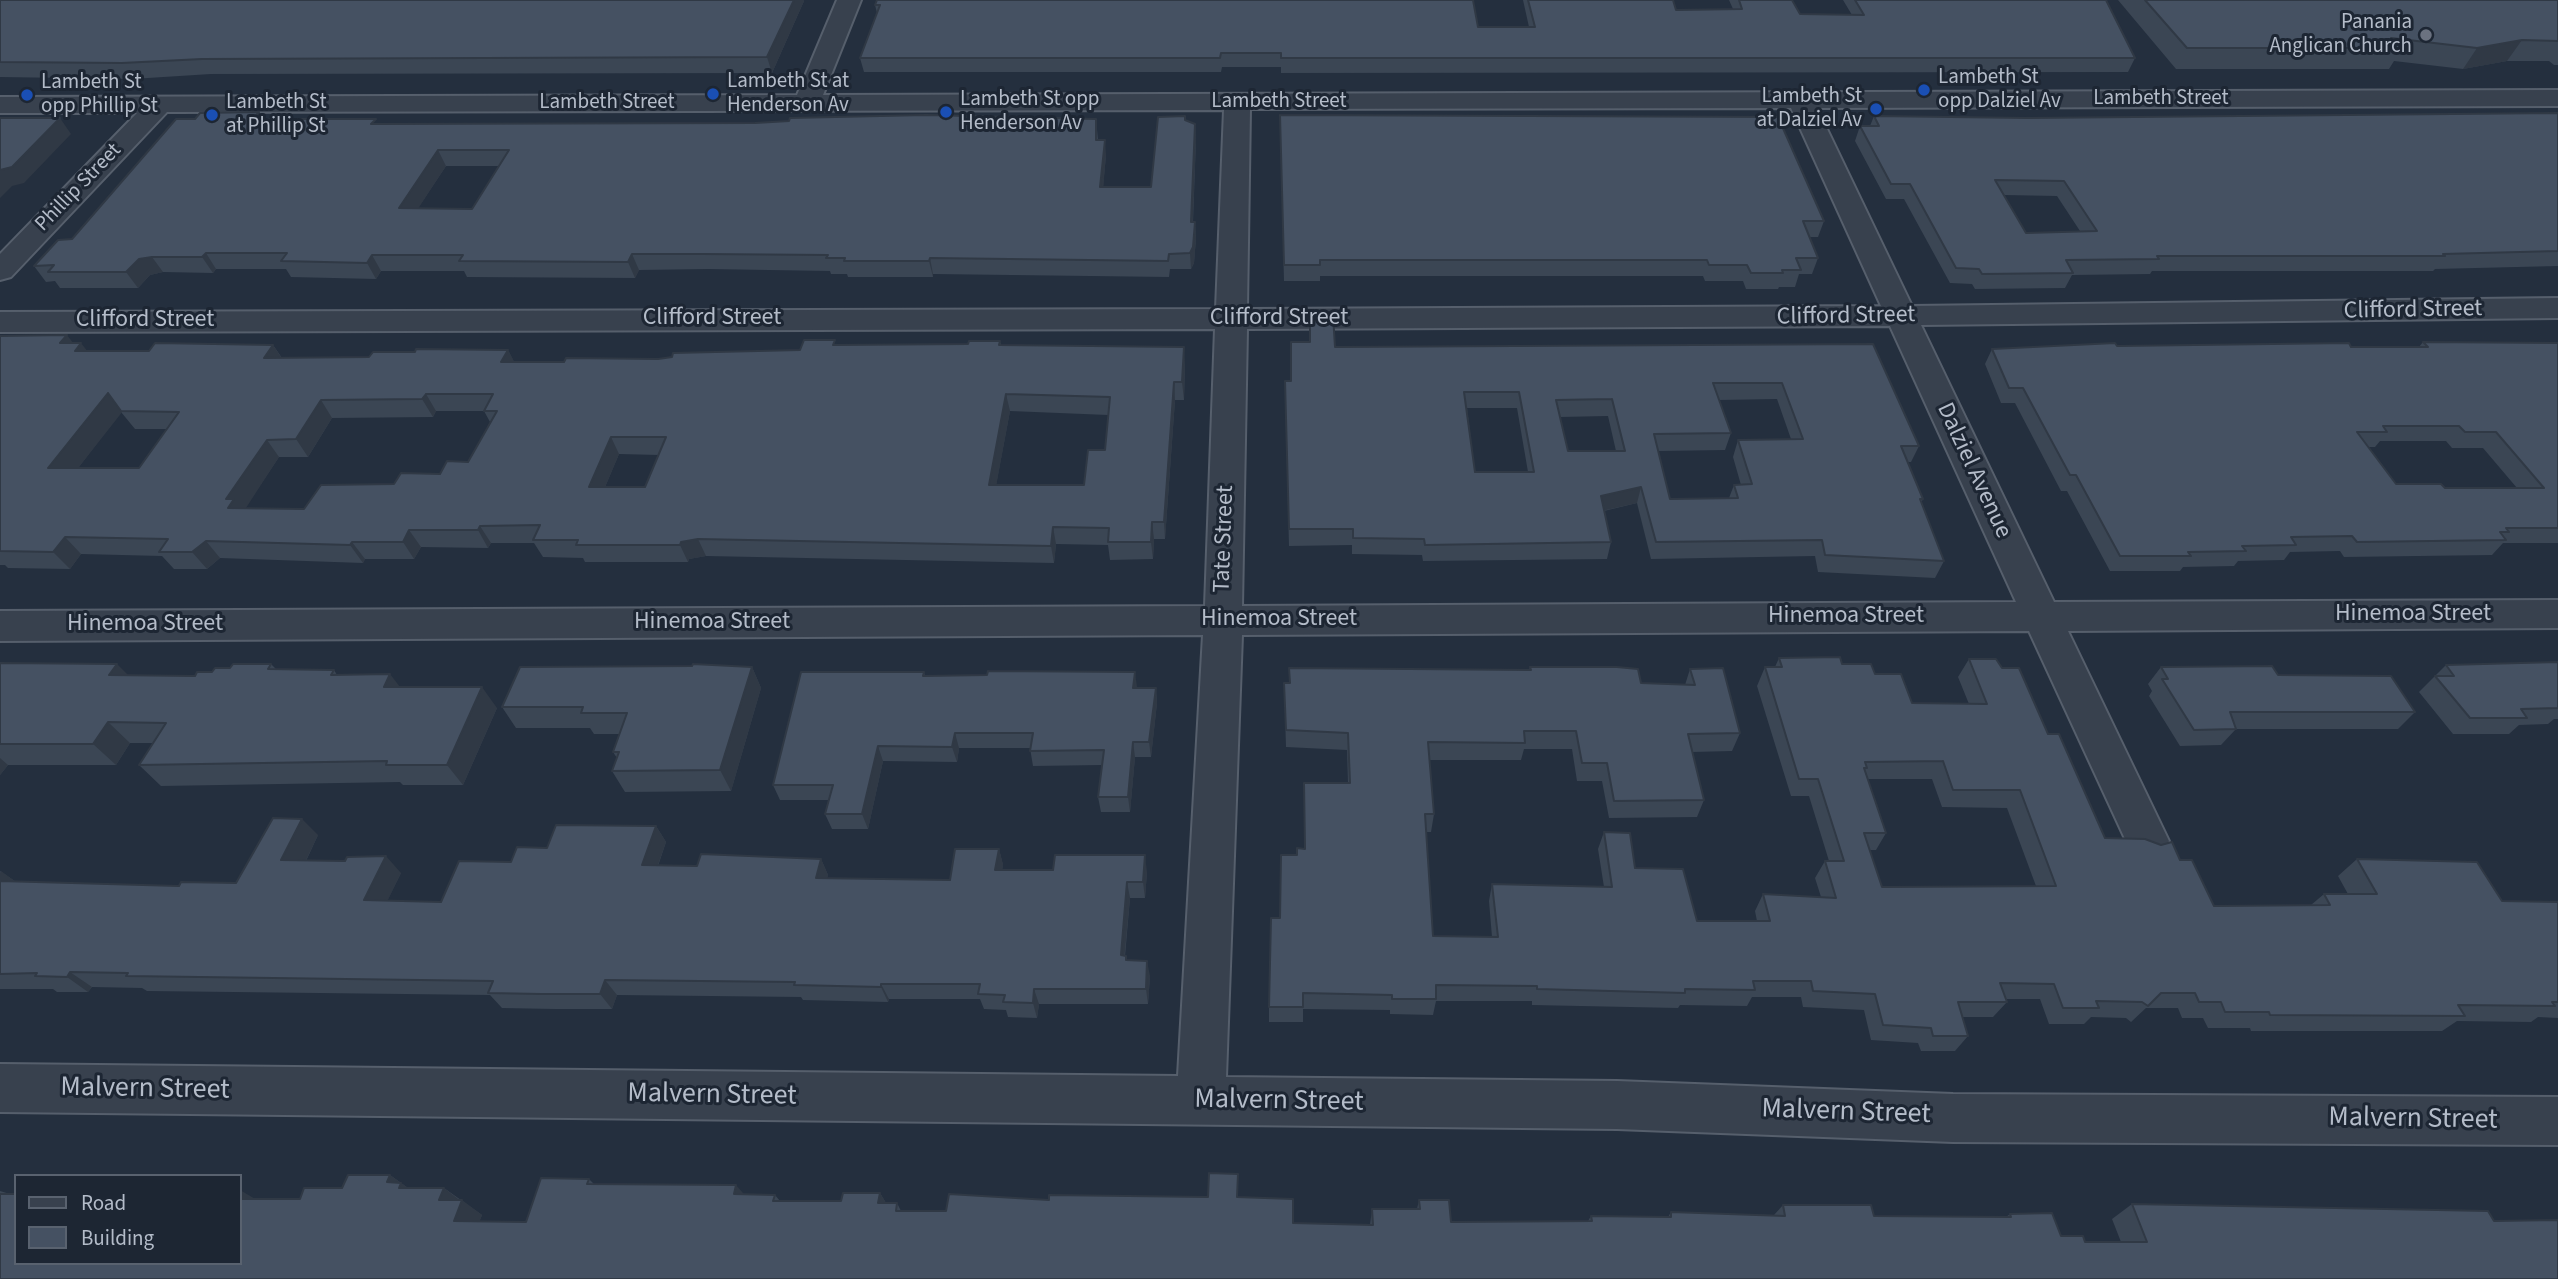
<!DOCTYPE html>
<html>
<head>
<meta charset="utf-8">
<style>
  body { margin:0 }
  #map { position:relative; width:2558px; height:1279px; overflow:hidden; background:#242f3e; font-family:"Source Sans 3",sans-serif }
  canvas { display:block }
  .legend { position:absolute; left:14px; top:1174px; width:228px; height:91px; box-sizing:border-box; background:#1d2633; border:2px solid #59626f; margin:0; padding:9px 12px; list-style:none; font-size:21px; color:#b4bcc9 }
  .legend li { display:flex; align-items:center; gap:14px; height:35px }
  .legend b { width:35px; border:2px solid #59626f }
</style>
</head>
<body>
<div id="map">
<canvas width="2558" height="1279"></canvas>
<ul class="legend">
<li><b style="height:9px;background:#38414e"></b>Road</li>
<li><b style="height:19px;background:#455162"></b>Building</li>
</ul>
</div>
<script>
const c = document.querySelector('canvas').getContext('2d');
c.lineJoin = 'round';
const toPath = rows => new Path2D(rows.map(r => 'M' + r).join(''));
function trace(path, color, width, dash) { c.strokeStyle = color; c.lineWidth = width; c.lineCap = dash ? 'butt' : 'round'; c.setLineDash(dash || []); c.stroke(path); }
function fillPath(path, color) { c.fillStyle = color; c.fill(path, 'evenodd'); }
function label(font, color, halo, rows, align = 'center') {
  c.font = font + ' "Source Sans 3",sans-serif'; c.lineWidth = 6; c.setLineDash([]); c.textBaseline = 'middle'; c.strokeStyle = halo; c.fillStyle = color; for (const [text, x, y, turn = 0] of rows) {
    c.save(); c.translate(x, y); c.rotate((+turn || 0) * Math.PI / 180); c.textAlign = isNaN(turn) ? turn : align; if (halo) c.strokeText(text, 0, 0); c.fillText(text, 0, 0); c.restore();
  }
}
const minor = toPath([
  [837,0,861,0,823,95,2558,90,2558,106,1817,108,1912,306,2558,298,2558,318,1921,325,2054,602,2558,600,2558,628,2068,631,2169,841,2162,854,2147,859,2132,854,2029,631,1242,635,1226,1077,1617,1081,1953,1094,2558,1097,2558,1145,1953,1142,1617,1129,0,1112,0,1064,1178,1076,1203,635,0,641,0,611,1205,606,1215,329,0,332,0,312,1216,309,1224,110,167,112,11,277,0,280,0,254,137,113,0,113,0,97,797,95,837,0],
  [1791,108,1881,306,1247,309,1250,109,1791,108],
  [1890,326,2016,602,1242,606,1247,329,1890,326]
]);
trace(minor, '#565f6c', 4);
fillPath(minor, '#38414e');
fillPath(toPath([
  [0,0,803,0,804,1,772,73,211,74,132,79,0,77],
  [1523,0,1673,0,1676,10,1733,9,1729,0,1792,0,1800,14,1852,15,1843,0,2106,0,2135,58,2128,72,1281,73,1281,67,1222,67,1221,72,864,72,860,58,877,13,875,5,1478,27,1529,27],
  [2118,0,2558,0,2558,65,2554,65,2549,61,2507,61,2463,69,2394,61,2389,69,2176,69],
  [2558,113,2558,266,2435,269,2433,271,2152,271,2150,274,2072,275,2065,288,1975,289,1972,284,1950,283,1904,199,1886,199,1855,141,1860,126,1870,126,1874,116,2028,118],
  [2004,195,2057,196,2080,231,2026,233],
  [263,119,379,124,755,123,1096,119,1098,140,1106,155,1103,187,1151,187,1185,120,1195,124,1196,139,1193,222,1195,222,1196,238,1194,263,1191,269,1170,269,1169,277,933,274,933,277,848,277,847,274,831,274,830,271,708,269,639,270,635,278,467,277,464,271,381,271,376,279,291,277,286,269,216,269,213,273,163,272,150,275,138,288,60,288,55,281,46,282,34,266,72,239],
  [446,166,499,166,472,209,418,208],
  [1280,130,1824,221,1818,237,1809,237,1818,258,1812,274,1799,274,1795,287,1779,287,1778,289,1746,289,1743,281,1705,281,1703,276,1320,276,1320,281,1284,281],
  [0,336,73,343,88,351,149,351,273,345,282,358,369,357,415,352,508,350,514,362,564,362,658,359,800,350,836,345,968,344,1000,341,1001,345,1185,364,1184,400,1175,400,1165,539,1154,539,1153,559,1110,560,1108,545,1056,544,1054,563,706,556,689,559,688,562,585,562,583,558,543,557,534,543,491,543,488,548,421,547,414,559,365,559,363,563,220,558,207,569,174,569,162,556,81,554,70,569,8,568,5,565,0,565],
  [436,411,484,411,490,422,468,462,440,474,394,484,304,509,245,508,279,457,308,457,332,418,433,417],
  [1010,411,1108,415,1105,450,1084,485,996,485],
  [121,412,135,429,167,429,139,468,78,468],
  [619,454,659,455,645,487,605,487],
  [2423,342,2558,343,2558,543,2503,543,2492,555,2344,557,2340,551,2290,552,2284,560,2238,561,2234,566,2183,567,2180,571,2110,571,2067,491,2061,491,2015,403,2001,403,1985,364,1992,349,2117,346,2419,347],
  [2380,441,2446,441,2452,448,2483,448,2517,488,2445,488,2396,484,2368,447,2375,447],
  [1873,344,1919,446,1911,462,1908,462,1923,499,1921,503,1944,561,1935,578,1818,572,1815,556,1651,559,1637,503,1604,511,1611,542,1607,559,1423,561,1422,555,1352,554,1352,545,1289,546,1285,398,1290,381,1335,347],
  [1777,399,1791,439,1738,440,1733,457,1741,485,1734,485,1729,498,1670,499,1658,451,1725,450,1731,433,1719,400],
  [1467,408,1517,408,1528,472,1475,472],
  [1608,416,1616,451,1568,451,1560,417],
  [1779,658,1842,664,1875,674,1912,703,1969,704,1958,677,1969,659,2048,734,2105,838,2180,860,2214,906,2311,905,2324,894,2348,894,2338,876,2357,859,2502,901,2558,902,2558,1018,2538,1017,2531,1022,2457,1021,2442,1031,2251,1031,2250,1028,2208,1028,2203,1018,2182,1018,2178,1008,2146,1008,2131,1022,2126,1018,2091,1017,2084,1024,2049,1024,2040,999,2006,999,2007,1002,1993,1017,1962,1017,1968,1036,1955,1051,1921,1051,1918,1043,1871,1040,1864,1010,1803,1007,1801,997,1752,997,1747,1006,1680,1005,1678,1008,1532,1005,1532,1001,1436,1001,1433,1015,1390,1014,1390,1010,1303,1009,1303,1022,1269,1022,1269,1007,1280,918,1297,855,1304,848,1304,783,1348,783,1347,750,1286,747,1284,683,1529,670,1530,667,1641,683,1685,685,1690,669,1740,733,1732,751,1692,752,1704,800,1697,817,1609,818,1602,781,1577,781,1572,749,1524,749,1521,760,1429,760,1434,814,1431,832,1426,832,1433,936,1492,937,1489,901,1492,884,1604,887,1598,849,1604,832,1635,868,1697,921,1757,921,1755,911,1763,894,1821,897,1815,878,1825,861,1829,861,1809,796,1791,796,1757,686,1765,667,1775,667],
  [1868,779,1932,779,1942,807,2007,808,2036,886,1882,887,1870,850,1876,850,1886,833],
  [2558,662,2558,719,2554,719,2548,724,2519,725,2509,734,2453,734,2419,692,2446,665],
  [0,663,128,675,195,676,230,668,271,664,276,669,334,670,337,675,497,708,463,785,403,785,400,782,161,786,139,765,153,743,130,743,116,765,8,765,0,775],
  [752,667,761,688,731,791,625,792,612,771,617,758,613,752,620,734,594,734,590,728,516,728,502,707],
  [2161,667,2278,675,2415,712,2398,729,2236,729,2221,745,2180,746,2149,696,2152,691,2148,684],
  [924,672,925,676,1156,688,1157,703,1151,757,1135,757,1130,812,1101,812,1098,797,1102,765,1033,766,1030,748,959,748,957,762,883,761,868,829,832,829,825,814,829,800,780,800,773,785],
  [656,826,666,842,658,866,697,866,821,859,828,875,827,878,950,880,999,849,1003,865,1002,870,1147,872,1145,898,1130,898,1125,956,1127,960,1150,976,1148,1004,1039,1004,1037,1018,1008,1017,1006,1010,984,1009,980,999,889,999,888,1002,803,1000,801,997,617,995,612,1009,555,1009,502,1008,490,995,147,991,142,988,92,987,88,992,57,992,53,989,0,989,0,871,16,882,179,886,236,883,318,835,306,861,401,873,387,901,441,902,511,862,547,848],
  [1238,1174,1238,1197,1293,1223,1370,1225,1372,1209,1417,1209,1419,1200,1451,1222,1588,1221,1591,1216,1668,1217,1671,1212,1774,1215,1783,1205,1874,1216,2006,1217,2010,1214,2061,1236,2085,1242,2121,1242,2112,1219,2132,1204,2494,1221,2558,1279,0,1279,0,1191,240,1263,255,1199,300,1199,390,1175,408,1188,444,1188,482,1215,479,1222,526,1222,589,1179,594,1184,744,1194,775,1195,780,1201,841,1201,880,1193,886,1203,897,1203,901,1211,946,1211,1049,1200,1208,1197]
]), '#3b4654');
fillPath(toPath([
  [794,0,803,0,804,1,772,73,767,57],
  [2522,40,2507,61,2463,69,2477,48],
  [259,112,268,128,253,119],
  [60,118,71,134,24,183,12,186,0,198,0,170],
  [1195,124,1196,139,1192,238,1191,222],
  [1105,140,1106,155,1102,202,1100,187],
  [438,150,446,166,408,224,399,208],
  [1195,222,1196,238,1194,263,1191,269,1190,253],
  [206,253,216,269,213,273,202,257],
  [632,254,639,270,635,278,628,262],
  [372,255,381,271,376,279,367,263],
  [152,257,163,272,150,275,138,288,126,272,139,259],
  [930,258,933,274,933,277,929,261],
  [67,335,77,348,81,343,95,361,60,343],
  [273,345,285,363,264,358],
  [1184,347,1185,364,1184,400,1182,382],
  [508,350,517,367,501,362],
  [1174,382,1175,400,1165,539,1164,522],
  [108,393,123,411,64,486,48,468],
  [426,394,436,411,433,417,422,399],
  [1006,394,1010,411,993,503,989,485],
  [321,400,332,418,308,457,296,439],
  [611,437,619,454,598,504,589,487],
  [267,440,279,457,244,511,228,508,226,499],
  [1641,487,1637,503,1597,512,1601,496],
  [1152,522,1154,539,1153,559,1151,542],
  [480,526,491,543,488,548,478,530],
  [1053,527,1056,544,1054,563,1051,546],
  [409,530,421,547,414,559,403,542],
  [65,537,81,554,70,569,53,552],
  [698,539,706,556,689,559,688,562,680,545,681,542],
  [206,541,220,558,207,569,192,552],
  [352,542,365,559,363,563,350,545],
  [117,664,138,685,109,675],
  [752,667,761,688,731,791,720,770],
  [1135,672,1137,687,1133,688],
  [390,674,407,696,384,687],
  [482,687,497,708,463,785,447,765],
  [1156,688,1157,703,1151,757,1149,742],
  [108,722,130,743,116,765,93,744],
  [955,733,959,748,957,762,952,747],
  [1133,742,1135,757,1130,812,1128,797],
  [878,746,883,761,868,829,862,814],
  [0,758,8,765,0,775],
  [302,819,318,835,298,877,281,860],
  [656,826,666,842,652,882,642,865],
  [999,849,1003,865,1000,886,995,870],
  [1145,855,1147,872,1145,898,1143,882],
  [386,856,401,873,380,916,364,900],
  [821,859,828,875,823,894,816,878],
  [1,871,23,887,0,885,0,873],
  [1127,882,1130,898,1123,971,1121,955],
  [1147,961,1150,976,1148,1004,1146,989],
  [70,972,92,987,88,992,67,977],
  [605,980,617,995,612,1009,600,994],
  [881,984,889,999,888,1002,881,987],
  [1034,989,1039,1004,1037,1018,1033,1003],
  [390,1175,422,1198,387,1182],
  [736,1185,749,1200,734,1194],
  [444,1188,462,1202,462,1200,482,1215,474,1236,454,1221,439,1200],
  [240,1190,262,1203,240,1204],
  [880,1193,889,1208,878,1203]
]), '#303945');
const building = toPath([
  [0,0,794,0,767,57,202,59,122,63,0,62,0,0],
  [877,0,1473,0,1478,27,1535,27,1528,0,1673,0,1676,10,1742,9,1739,0,1792,0,1800,14,1864,15,1855,0,2106,0,2135,58,1281,58,1281,53,1221,53,1220,58,860,58,880,5,875,5,877,0],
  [2145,0,2558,0,2558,41,2522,40,2477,48,2391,38,2402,48,2187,48,2145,0],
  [259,112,253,119,376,119,371,124,755,123,789,121,790,118,926,115,1096,119,1096,140,1105,140,1100,187,1151,187,1158,117,1185,116,1185,120,1195,124,1191,222,1195,222,1193,247,1190,253,1169,254,1168,261,930,258,929,261,844,261,845,258,826,258,828,255,702,254,632,254,628,262,459,261,463,255,372,255,367,263,281,261,287,253,206,253,202,257,152,257,139,259,126,272,48,272,54,265,34,266,58,240,72,239,176,119,195,119,200,113,259,112],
  [438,150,509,150,472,209,399,208,438,150],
  [2558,113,2558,251,2443,254,2445,256,2157,256,2159,259,2066,260,2073,273,1982,274,1979,269,1956,268,1910,184,1891,184,1860,126,1879,126,1874,116,2028,118,2558,113],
  [1995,180,2064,181,2097,231,2026,233,1995,180],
  [1280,115,1778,117,1824,221,1803,221,1818,258,1796,258,1801,270,1782,270,1783,273,1751,273,1747,265,1709,265,1707,260,1320,260,1320,265,1284,265,1280,115],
  [0,118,60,118,12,167,0,170,0,118],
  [1310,315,1333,315,1335,347,1873,344,1919,446,1901,446,1923,499,1920,499,1944,561,1825,555,1822,540,1656,542,1641,487,1601,496,1611,542,1425,545,1424,539,1353,538,1353,529,1289,529,1285,381,1291,381,1291,342,1310,342,1310,315],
  [1713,383,1782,383,1803,439,1738,440,1752,484,1734,485,1738,498,1670,499,1654,434,1731,433,1713,383],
  [1464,392,1519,392,1534,472,1475,472,1464,392],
  [1612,399,1625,451,1568,451,1556,400,1612,399],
  [67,335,60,343,81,343,75,351,149,351,155,343,273,345,264,358,369,357,373,352,415,352,416,349,508,350,501,362,564,362,566,358,658,359,672,357,673,353,800,350,804,340,835,340,833,345,968,344,969,341,1000,341,999,345,1184,347,1182,382,1174,382,1164,522,1152,522,1151,542,1108,542,1109,528,1053,527,1051,546,698,539,681,542,680,545,576,545,578,540,533,540,540,525,480,526,478,530,409,530,403,542,352,542,350,545,206,541,192,552,159,552,168,539,65,537,53,552,0,551,0,336,67,335],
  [108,393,121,411,179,412,139,468,48,468,108,393],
  [426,394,493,394,484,411,497,411,468,462,447,461,440,474,401,473,394,484,321,485,304,509,228,508,234,499,226,499,267,440,296,439,321,400,422,399,426,394],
  [1006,394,1110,397,1105,450,1088,450,1084,485,989,485,1006,394],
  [611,437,666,437,645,487,589,487,611,437],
  [2423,342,2558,343,2558,528,2506,528,2509,532,2500,532,2506,540,2357,542,2352,536,2291,537,2296,545,2242,546,2246,551,2188,552,2191,556,2120,556,2076,475,2070,475,2023,388,2009,388,1992,349,2115,343,2117,346,2349,343,2351,347,2428,347,2423,342],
  [2383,426,2459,426,2465,432,2496,432,2544,488,2445,488,2441,484,2396,484,2357,432,2387,432,2383,426],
  [1840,657,1842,664,1871,664,1875,674,1901,674,1912,703,1987,704,1969,659,1996,659,2002,668,2019,668,2048,734,2059,734,2105,838,2145,839,2161,845,2172,842,2180,860,2192,860,2214,906,2330,905,2324,894,2377,894,2357,859,2477,862,2502,901,2558,902,2558,1002,2552,1002,2555,1006,2458,1005,2465,1016,2270,1015,2269,1012,2225,1012,2221,1002,2199,1002,2195,993,2161,993,2148,1006,2142,1002,2096,1001,2099,1008,2063,1008,2054,984,2000,983,2007,1002,1958,1002,1968,1036,1933,1036,1931,1028,1883,1025,1875,994,1813,991,1811,981,1753,981,1755,990,1685,989,1685,993,1537,989,1537,986,1436,985,1436,999,1392,999,1392,995,1303,993,1303,1007,1269,1007,1271,918,1280,918,1281,855,1297,855,1297,848,1305,849,1304,783,1350,783,1348,733,1286,730,1284,683,1290,683,1289,668,1531,670,1530,667,1617,667,1638,669,1641,683,1695,685,1690,669,1723,668,1740,733,1688,734,1704,800,1614,801,1607,763,1582,763,1576,731,1524,731,1525,743,1428,742,1434,814,1425,814,1433,936,1498,937,1492,884,1612,887,1604,832,1630,833,1635,868,1683,869,1697,921,1770,921,1763,894,1836,898,1825,861,1844,861,1818,779,1799,779,1765,667,1782,667,1779,658,1840,657],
  [1943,761,1953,790,2020,790,2056,886,1882,887,1864,833,1886,833,1864,768,1867,768,1865,762,1943,761],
  [2558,662,2558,708,2521,709,2527,718,2470,718,2435,676,2454,676,2446,665,2558,662],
  [0,663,117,664,109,675,195,676,197,672,212,672,215,668,230,668,233,664,271,664,268,669,334,670,331,675,390,674,384,687,482,687,447,765,386,765,387,761,139,765,166,723,108,722,93,744,0,744,0,663],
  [693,664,752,667,720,770,612,771,619,752,613,752,627,713,581,713,583,707,502,707,520,667,692,666,693,664],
  [2272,666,2278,675,2391,676,2415,712,2230,712,2236,729,2194,730,2162,679,2168,679,2161,667,2272,666],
  [988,671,1135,672,1133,688,1156,688,1149,742,1133,742,1128,797,1098,797,1104,750,1030,751,1033,733,955,733,952,747,878,746,862,814,825,814,833,785,773,785,801,672,924,672,923,676,987,675,988,671],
  [273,818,302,819,281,860,345,861,347,857,386,856,364,900,441,902,459,861,511,862,517,847,547,848,556,825,656,826,642,865,697,866,701,854,821,859,816,878,950,880,955,849,999,849,995,870,1053,870,1055,855,1145,855,1143,882,1127,882,1121,955,1126,956,1126,960,1147,961,1146,989,1034,989,1033,1003,1003,1002,1005,995,978,994,980,984,881,984,881,987,794,985,795,982,605,980,600,994,541,994,488,993,493,981,126,976,128,973,70,972,67,977,35,976,37,973,0,974,0,881,179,886,181,882,236,883,273,818],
  [1209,1173,1238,1174,1237,1197,1293,1199,1293,1223,1373,1225,1372,1209,1420,1209,1419,1200,1449,1200,1451,1222,1592,1221,1591,1216,1671,1217,1671,1212,1785,1216,1783,1205,1871,1205,1874,1216,2011,1217,2010,1214,2052,1213,2061,1236,2083,1236,2085,1242,2147,1242,2132,1204,2488,1211,2494,1221,2558,1220,2558,1279,0,1279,0,1194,16,1194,16,1263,240,1263,240,1199,300,1199,304,1188,342,1188,348,1175,390,1175,387,1182,401,1183,399,1188,444,1188,439,1200,462,1200,454,1221,526,1222,541,1178,589,1179,587,1184,736,1185,734,1194,775,1195,773,1201,841,1201,843,1193,880,1193,878,1203,897,1203,896,1211,946,1211,949,1194,1049,1200,1049,1195,1208,1197,1209,1173]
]);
fillPath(building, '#455162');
trace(building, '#303945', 2);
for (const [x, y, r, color] of [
  [2426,35,7,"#6b7280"],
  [1924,90,7,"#1a4fb4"],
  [713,94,7,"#1a4fb4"],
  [27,95,7,"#1a4fb4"],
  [1876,109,7,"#1a4fb4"],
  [946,112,7,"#1a4fb4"],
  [212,115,7,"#1a4fb4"]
]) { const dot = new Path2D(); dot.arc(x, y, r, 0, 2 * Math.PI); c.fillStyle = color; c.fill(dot); trace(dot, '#1d2633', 2.5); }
label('21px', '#b4bcc9', '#1d2633', [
  ["Panania",2412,23,"right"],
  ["Anglican Church",2412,47,"right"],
  ["Lambeth St",1938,78],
  ["opp Dalziel Av",1938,102],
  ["Lambeth St at",727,82],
  ["Henderson Av",727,106],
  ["Lambeth St",41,83],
  ["opp Phillip St",41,107],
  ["Lambeth St",1862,97,"right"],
  ["at Dalziel Av",1862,121,"right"],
  ["Lambeth St opp",960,100],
  ["Henderson Av",960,124],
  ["Lambeth St",226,103],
  ["at Phillip St",226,127]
], 'left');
label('21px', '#b4bcc9', '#1d2633', [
  ["Lambeth Street",2161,99],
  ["Lambeth Street",1279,102],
  ["Lambeth Street",607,103],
  ["Phillip Street",79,188,-46]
]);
label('24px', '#b4bcc9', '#1d2633', [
  ["Clifford Street",2413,311,-1],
  ["Clifford Street",1846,317,-1],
  ["Clifford Street",712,319],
  ["Clifford Street",1279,319],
  ["Clifford Street",145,321],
  ["Dalziel Avenue",1973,471,65],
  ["Tate Street",1225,539,-88],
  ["Hinemoa Street",2413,615],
  ["Hinemoa Street",1846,617],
  ["Hinemoa Street",1279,620],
  ["Hinemoa Street",712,623],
  ["Hinemoa Street",145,625]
]);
label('28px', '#b4bcc9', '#1d2633', [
  ["Malvern Street",145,1090,1],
  ["Malvern Street",712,1096,1],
  ["Malvern Street",1279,1102,1],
  ["Malvern Street",1846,1113,2],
  ["Malvern Street",2413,1120,1]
]);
</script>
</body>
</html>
